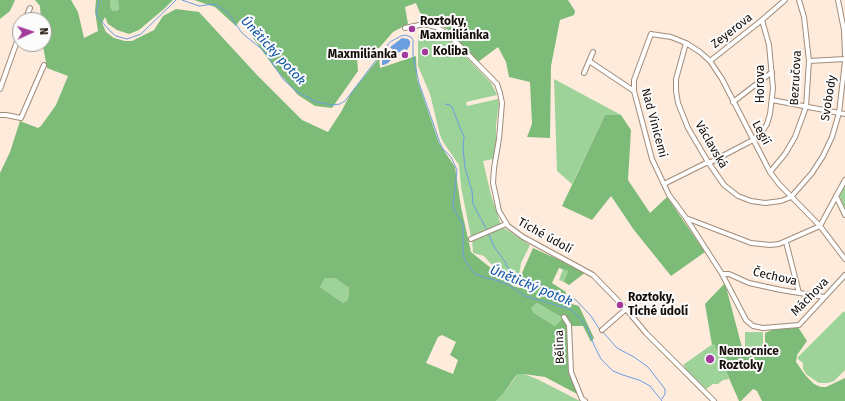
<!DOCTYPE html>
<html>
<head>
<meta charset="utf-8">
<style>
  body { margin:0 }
  #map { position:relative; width:845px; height:401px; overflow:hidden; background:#feebdb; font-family:"Fira Sans",sans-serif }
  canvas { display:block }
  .north { position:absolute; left:12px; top:12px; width:40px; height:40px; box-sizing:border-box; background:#fcfcfc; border:1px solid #a09c9a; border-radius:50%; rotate:87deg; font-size:11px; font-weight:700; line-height:16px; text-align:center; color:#150d07 }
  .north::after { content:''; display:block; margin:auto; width:14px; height:18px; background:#a2399b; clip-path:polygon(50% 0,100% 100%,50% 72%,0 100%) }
</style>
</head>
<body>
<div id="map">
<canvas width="845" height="401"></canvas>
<div class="north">N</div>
</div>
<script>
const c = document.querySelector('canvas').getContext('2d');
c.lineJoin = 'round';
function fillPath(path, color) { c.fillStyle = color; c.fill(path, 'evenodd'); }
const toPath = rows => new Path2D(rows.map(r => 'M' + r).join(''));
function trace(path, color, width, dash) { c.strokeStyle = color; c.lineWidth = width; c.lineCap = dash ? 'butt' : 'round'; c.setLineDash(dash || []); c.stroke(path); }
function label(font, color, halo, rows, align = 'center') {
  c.font = font + ' "Fira Sans",sans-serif'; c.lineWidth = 4; c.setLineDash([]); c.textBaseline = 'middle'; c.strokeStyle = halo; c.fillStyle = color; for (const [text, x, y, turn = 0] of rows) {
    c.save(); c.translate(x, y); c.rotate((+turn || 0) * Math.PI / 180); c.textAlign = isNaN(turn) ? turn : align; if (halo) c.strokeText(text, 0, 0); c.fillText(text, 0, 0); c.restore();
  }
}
fillPath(toPath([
  [110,0,118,0,119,10,113,11,110,7],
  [418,34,445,35,491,83,497,95,466,102,467,106,498,99,499,104,496,125,496,145,493,159,483,161,491,195,501,225,471,237,461,187,459,165,443,142,440,135,430,94,418,66],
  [554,79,621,115,605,115,572,184,557,171],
  [845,184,845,210,839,195],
  [504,228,530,245,521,263,518,282,506,275,490,263,484,256,473,253,472,239],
  [563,269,568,271,564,282,559,280],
  [325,278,335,278,349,288,348,300,343,303,320,287],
  [537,303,563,318,555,326,534,313,531,308],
  [844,311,845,313,845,370,834,381,828,383,819,383,807,375,803,369,803,363,797,358],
  [745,332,763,332,763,349,745,349],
  [714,343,729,379,723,380,718,384,713,384,706,389,684,368,685,367,683,365],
  [518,374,524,374,537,379,580,401,496,401,503,394]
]), '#9dd299');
fillPath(toPath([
  [0,0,15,0,10,11,0,19],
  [35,0,71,0,78,12,84,38,98,31,95,11,96,0,110,0,110,7,113,11,119,10,118,0,173,0,165,8,139,30,129,34,117,30,108,24,105,17,102,23,106,32,114,38,125,41,132,41,154,30,163,16,176,9,199,12,257,75,302,120,328,132,341,112,351,93,379,58,380,68,416,56,417,79,439,143,455,167,461,207,471,252,513,286,520,288,518,282,533,248,586,272,569,285,564,282,568,271,559,268,552,283,566,292,565,302,579,306,594,338,591,342,583,326,571,326,567,330,575,384,579,395,545,377,524,374,518,374,515,377,503,394,496,401,0,401,0,173,10,152,20,121,38,128,41,126,56,105,68,76,47,68,43,46,43,44,44,44,44,20,41,20,40,6],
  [325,278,335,278,349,288,348,300,343,303,320,287],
  [537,303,563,318,555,326,534,313,531,308],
  [442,335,456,342,450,355,458,360,453,374,426,363,438,337],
  [194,0,568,0,575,11,574,15,560,20,551,66,550,138,527,137,532,124,530,82,509,77,506,62,498,47,478,62,447,29,441,26,437,19,420,13,416,3,405,7,408,24,393,32,379,48,362,49,357,58,358,71,332,108,315,106,298,95,274,67,240,20,236,26,215,7],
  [605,115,621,115,631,130,628,180,650,213,667,197,705,252,671,276,634,230,611,196,592,220,562,206],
  [725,283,744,355,758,354,759,350,765,350,765,333,772,330,798,327,807,341,797,355,796,362,806,376,814,384,821,387,826,387,845,378,845,401,762,401,757,391,753,389,741,401,739,401,714,344,712,345,705,304]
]), '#7dbb79');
fillPath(toPath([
  [402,38,408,39,410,41,410,45,407,50,404,49,398,53,388,63,384,65,382,65,382,61,383,59,393,50,390,47]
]), '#6b9ee1');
trace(toPath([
  [99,0,96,15,110,31,116,36,127,39,141,34,176,0],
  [182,0,199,6,213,4,221,8,228,13,242,33,264,51,283,79,297,92,317,102,332,105,340,104,345,101,390,42,401,36,405,35,411,37,413,40,413,56,419,83,440,143,443,149,451,157,457,170,453,206,455,211,463,224,463,251,464,258,468,265,475,274,486,278,492,279,507,284,525,296,570,309,577,315,588,329,594,345,601,359,613,371,623,375,639,380,650,386,662,401],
  [445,104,450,105,452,107,461,130,464,137,463,148,465,168,472,191,473,204,487,230],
  [488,233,495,248,506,263,506,266,518,275,576,300,591,316,600,330],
  [603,332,617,348,634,357,648,367,665,389,665,394,662,399]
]), '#6b9ee1', 1);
const minor = toPath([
  [838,0,844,30,845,55],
  [25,20,30,8],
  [405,28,424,24,436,27,443,31,451,37,497,84,500,93,502,103,499,139,494,168,493,183,499,211,508,226,523,237,593,275,626,309,646,333,714,401],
  [686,43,676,79,676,91,678,103,688,128,708,162,724,185,738,196,751,201,765,203,781,201,791,197,812,173,823,156,832,137,839,113,845,61],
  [589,61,634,91],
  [710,61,762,20,785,0],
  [809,61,845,59],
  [584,73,593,52],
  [0,89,20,33],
  [772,100,845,114],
  [733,102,772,72],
  [0,115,6,115,21,118,44,65],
  [770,172,785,154,795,137,806,107,809,61,804,17,799,0],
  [664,184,706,163,711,162,753,140,762,132,767,124,770,114,773,88,769,45,762,20],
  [836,196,845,215],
  [686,218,751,243,770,245,779,244,820,226,845,180],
  [471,239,506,224],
  [786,242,799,293],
  [845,259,820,226,779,184,770,172,722,79,710,61,700,52,686,43,671,37,651,34,634,80,634,91,652,159,669,195,686,218,722,274,746,320,753,326,763,328,799,325,845,275],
  [722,274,729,274,749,283,781,290,824,297],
  [564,317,569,325,571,372,582,399,585,401],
  [602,330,626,309]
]);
trace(minor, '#a18c7a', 6);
trace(minor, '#fff', 4);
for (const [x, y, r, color] of [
  [412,29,4,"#a2399b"],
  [425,52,4,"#a2399b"],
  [405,55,4,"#a2399b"],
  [620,305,4,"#a2399b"],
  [710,359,5,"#a2399b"]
]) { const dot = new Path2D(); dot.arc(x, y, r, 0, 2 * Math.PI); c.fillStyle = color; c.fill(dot); trace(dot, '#fcfcfc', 1.5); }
label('bold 12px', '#150d07', '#fcfcfc', [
  ["Roztoky,",420,22],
  ["Maxmiliánka",420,36],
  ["Koliba",433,52],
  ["Maxmiliánka",397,55,"right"],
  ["Roztoky,",628,298],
  ["Tiché údolí",628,312],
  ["Nemocnice",719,352],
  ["Roztoky",719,366]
], 'left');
label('12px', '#150d07', '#fcfcfc', [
  ["Zeyerova",732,31,-38],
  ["Bezručova",796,78,-87],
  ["Horova",761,84,-90],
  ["Svobody",829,98,-81],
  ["Nad Vinicemi",654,123,75],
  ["Legií",761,133,62],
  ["Václavská",711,145,60],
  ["Tiché údolí",545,236,29],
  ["Čechova",775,277,13],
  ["Máchova",810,297,-46],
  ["Bělina",560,347,-92]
]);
label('italic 13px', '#0f54a3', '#fcfcfc', [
  ["Únětický potok",273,51,47],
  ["Únětický potok",531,286,22]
]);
</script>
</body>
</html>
